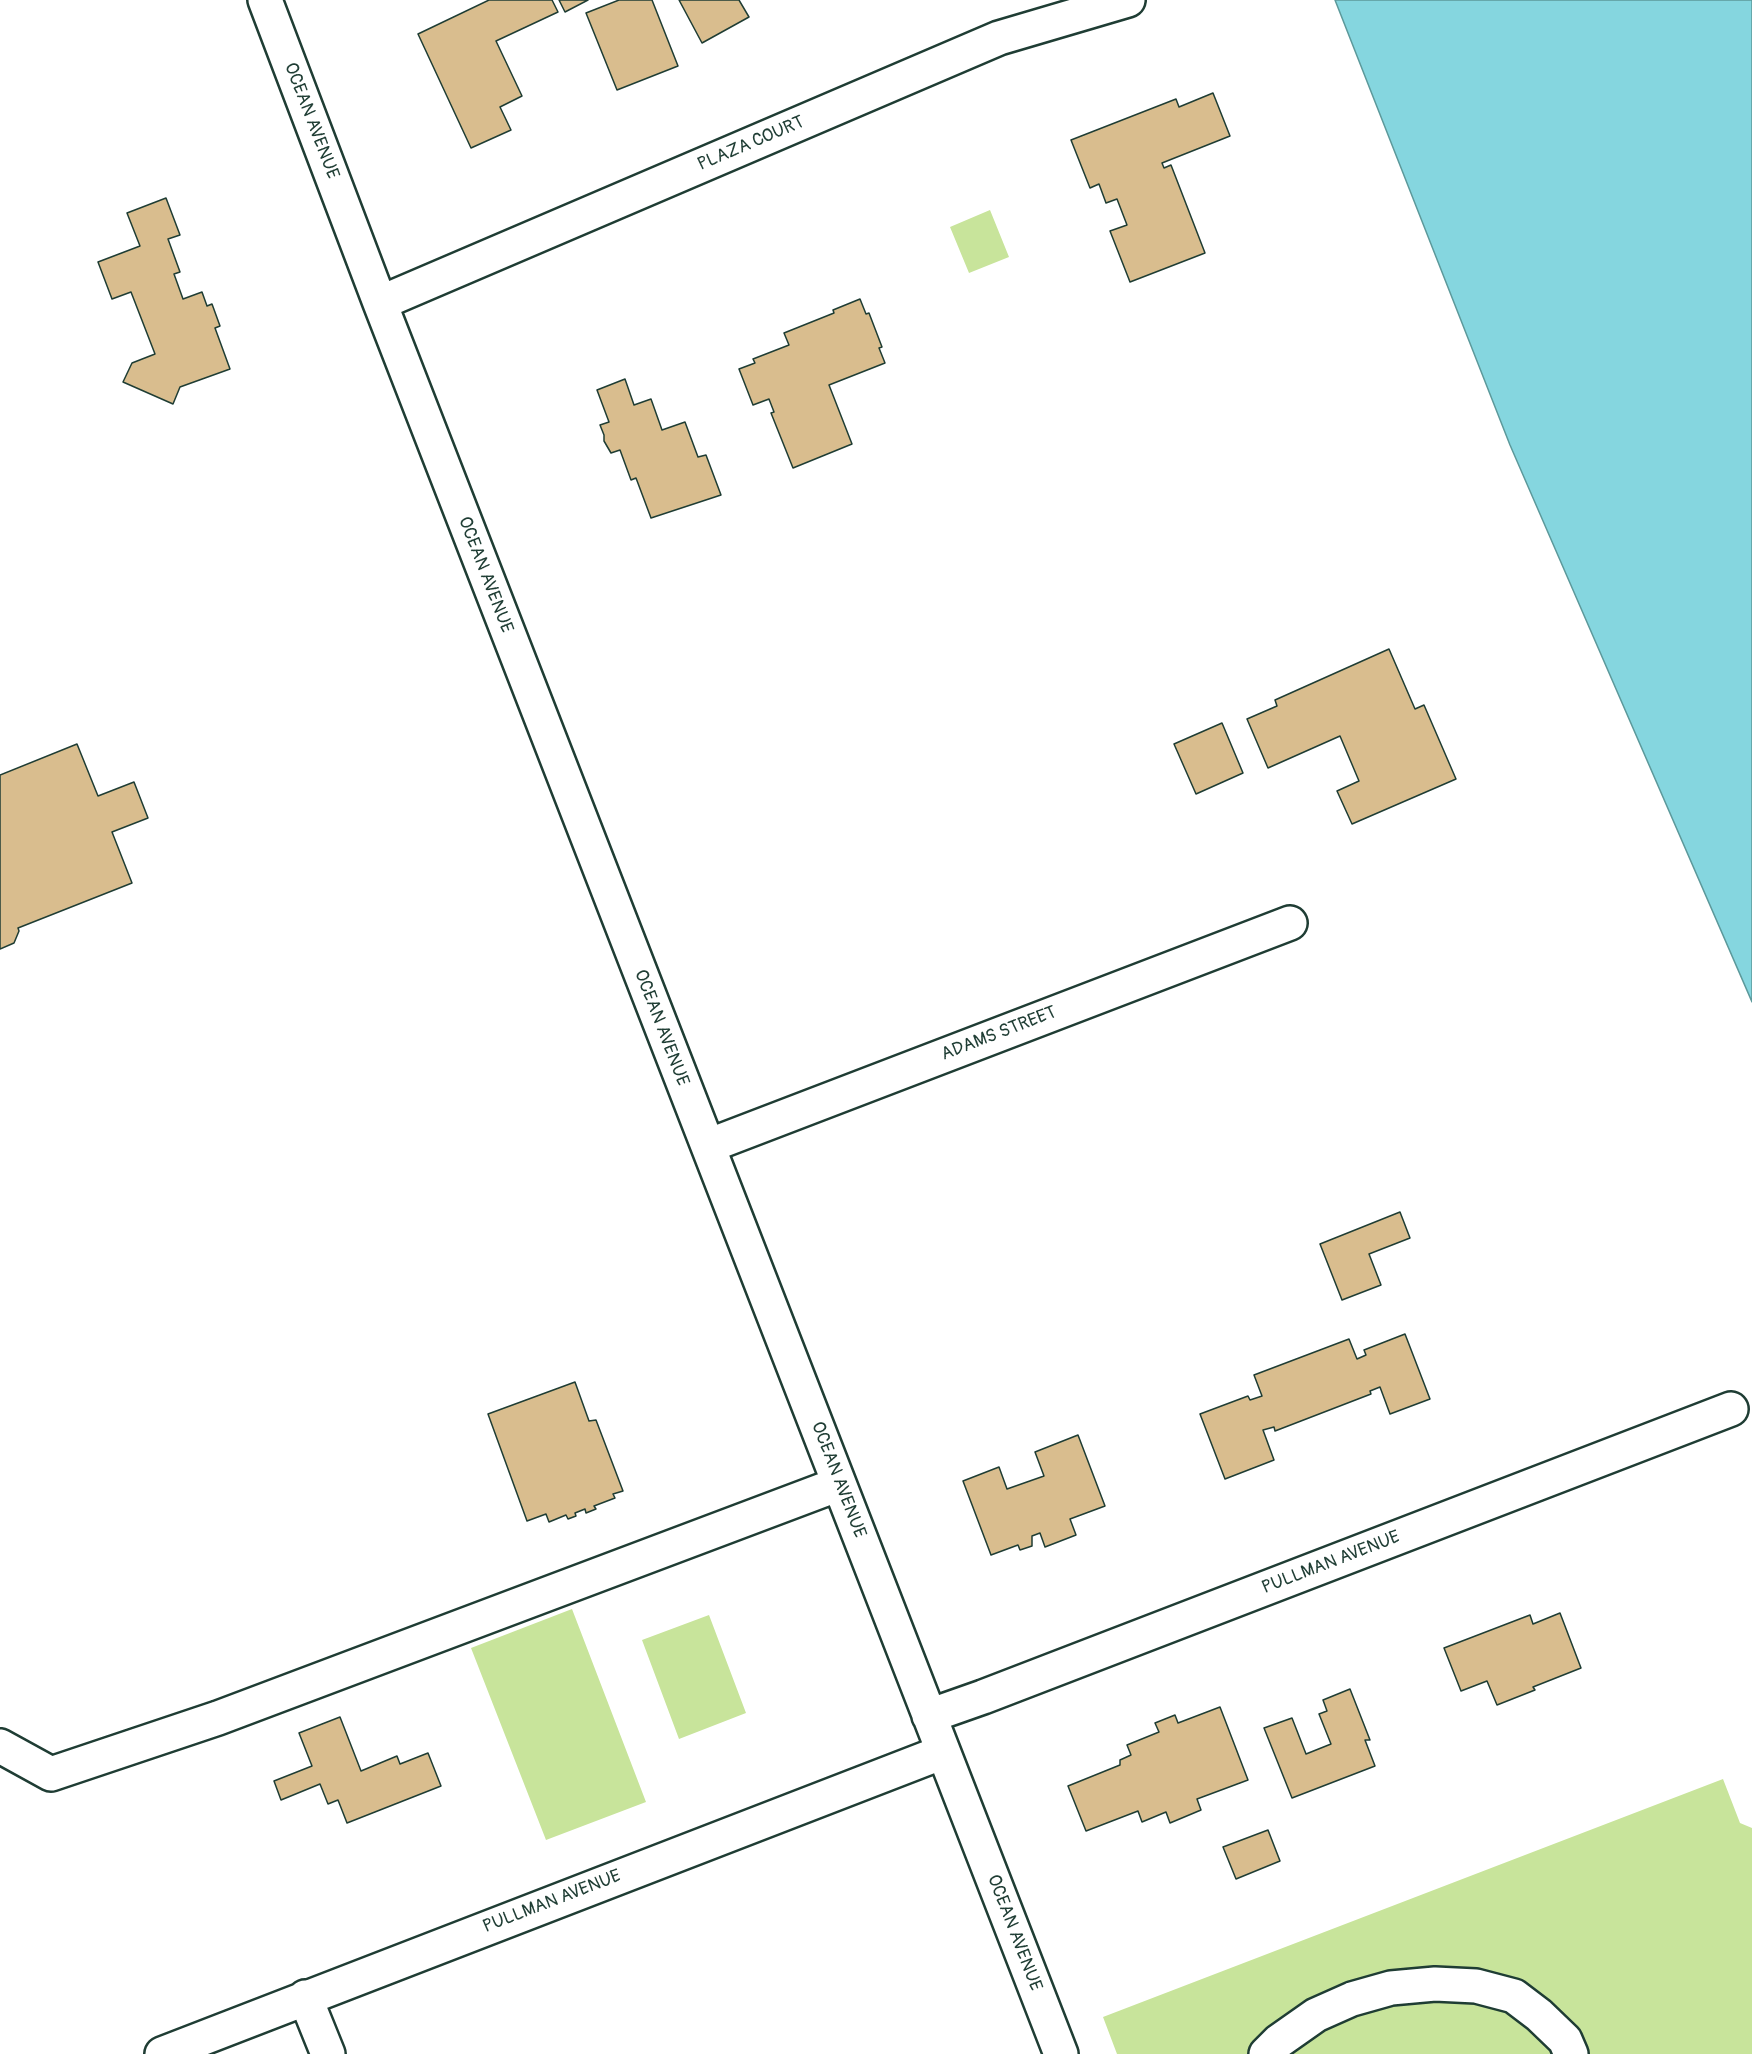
<!DOCTYPE html>
<html>
<head>
<meta charset="utf-8">
<style>
  body { margin:0 }
  canvas { display:block; background:#fff }
</style>
</head>
<body>
<canvas width="1752" height="2054"></canvas>
<script>
const c = document.querySelector('canvas').getContext('2d');
c.lineJoin = 'round';
function fillPath(path, color) { c.fillStyle = color; c.fill(path, 'evenodd'); }
const toPath = rows => new Path2D(rows.map(r => 'M' + r).join(''));
function trace(path, color, width, dash) { c.strokeStyle = color; c.lineWidth = width; c.lineCap = dash ? 'butt' : 'round'; c.setLineDash(dash || []); c.stroke(path); }
function label(font, color, halo, rows, align = 'center') {
  c.font = font + ' Pangolin,sans-serif'; c.lineWidth = 6; c.setLineDash([]); c.textBaseline = 'middle'; c.strokeStyle = halo; c.fillStyle = color; for (const [text, x, y, turn = 0] of rows) {
    c.save(); c.translate(x, y); c.rotate((+turn || 0) * Math.PI / 180); c.textAlign = isNaN(turn) ? turn : align; if (halo) c.strokeText(text, 0, 0); c.fillText(text, 0, 0); c.restore();
  }
}
fillPath(toPath([
  [990,210,1009,257,969,273,950,227],
  [572,1609,646,1802,546,1840,471,1648],
  [709,1615,746,1713,679,1739,642,1640],
  [1723,1779,1740,1823,1752,1828,1752,2054,1117,2054,1103,2017]
]), '#c8e49b');
const water = toPath([
  [1335,0,1752,0,1752,1002,1510,445,1335,0]
]);
fillPath(water, '#85d6df');
trace(water, '#5c999b', 1.5);
const building = toPath([
  [489,0,552,0,558,12,496,41,522,96,500,107,511,130,471,148,418,34,489,0],
  [559,0,588,0,565,12,559,0],
  [619,0,652,0,678,66,617,90,586,13,619,0],
  [679,0,739,0,749,17,702,43,679,0],
  [1213,93,1230,136,1162,163,1164,168,1171,165,1205,253,1130,282,1110,231,1127,225,1117,199,1106,203,1099,184,1090,188,1071,140,1176,99,1179,107,1213,93],
  [166,198,180,235,168,239,180,272,174,274,183,299,202,292,207,306,212,304,220,326,215,328,230,369,180,387,173,404,123,382,132,363,155,354,131,292,112,299,98,262,140,246,127,213,166,198],
  [860,299,866,314,869,313,882,347,879,348,885,363,829,385,852,444,793,468,771,413,774,412,769,399,753,405,739,369,755,363,753,359,789,345,784,333,834,313,833,310,860,299],
  [625,379,634,405,651,399,662,430,685,422,698,457,706,455,721,495,651,518,636,478,631,480,620,450,611,453,604,441,604,435,600,425,609,422,597,390,625,379],
  [1389,649,1415,709,1424,705,1456,779,1352,824,1337,791,1359,781,1340,736,1268,768,1247,719,1277,706,1275,700,1389,649],
  [1222,723,1243,773,1196,794,1174,744,1222,723],
  [77,744,98,796,134,782,148,818,112,832,132,883,18,928,19,931,14,943,0,949,0,775,77,744],
  [1400,1212,1410,1238,1369,1254,1381,1285,1342,1300,1320,1244,1400,1212],
  [1405,1334,1430,1399,1390,1414,1380,1387,1370,1391,1371,1394,1275,1431,1274,1427,1263,1430,1274,1460,1225,1479,1200,1414,1248,1396,1250,1400,1262,1396,1254,1375,1349,1339,1357,1359,1366,1355,1364,1350,1405,1334],
  [575,1382,589,1421,596,1420,623,1491,613,1494,615,1498,594,1506,596,1509,586,1513,585,1509,575,1513,576,1516,568,1519,566,1515,549,1522,546,1514,527,1521,488,1414,575,1382],
  [1078,1435,1105,1506,1070,1519,1076,1535,1045,1547,1040,1533,1032,1536,1032,1546,1020,1550,1018,1545,991,1555,963,1481,999,1467,1007,1489,1044,1476,1035,1452,1078,1435],
  [1560,1613,1581,1668,1533,1687,1535,1690,1497,1705,1487,1681,1461,1691,1444,1648,1530,1615,1533,1624,1560,1613],
  [1350,1689,1370,1740,1365,1740,1375,1766,1292,1798,1264,1728,1292,1718,1306,1754,1331,1744,1319,1714,1327,1711,1323,1700,1350,1689],
  [1220,1707,1248,1780,1197,1799,1201,1810,1170,1823,1166,1812,1142,1822,1138,1811,1086,1831,1068,1786,1120,1765,1120,1760,1131,1755,1127,1745,1159,1732,1155,1723,1175,1715,1178,1723,1220,1707],
  [340,1717,361,1771,397,1756,400,1764,428,1753,441,1786,347,1823,338,1800,328,1804,320,1784,281,1800,274,1781,312,1766,299,1733,340,1717],
  [1268,1830,1280,1861,1236,1879,1223,1847,1268,1830]
]);
fillPath(building, '#d9bd8e');
trace(building, '#1f3d34', 1.5);
const minor = toPath([
  [265,0,380,303,1061,2054],
  [380,303,999,38,1128,0],
  [708,1146,1290,923],
  [929,1716,983,1697,1731,1409],
  [0,1746,51,1774,218,1718,839,1484],
  [305,1997,328,2054],
  [162,2054,943,1752],
  [1266,2054,1279,2041,1316,2015,1352,1999,1391,1988,1435,1984,1476,1986,1514,1996,1539,2015,1565,2040,1571,2054]
]);
trace(minor, '#1f3d34', 38);
trace(minor, '#fff', 33);
label('18px', '#1f3d34', '#fff', [
  ["OCEAN AVENUE",311,121,69],
  ["PLAZA COURT",751,144,-23],
  ["OCEAN AVENUE",485,575,69],
  ["OCEAN AVENUE",661,1028,69],
  ["ADAMS STREET",999,1034,-21],
  ["OCEAN AVENUE",838,1480,69],
  ["PULLMAN AVENUE",1331,1563,-21],
  ["PULLMAN AVENUE",552,1902,-21],
  ["OCEAN AVENUE",1014,1933,69]
]);
</script>
</body>
</html>
